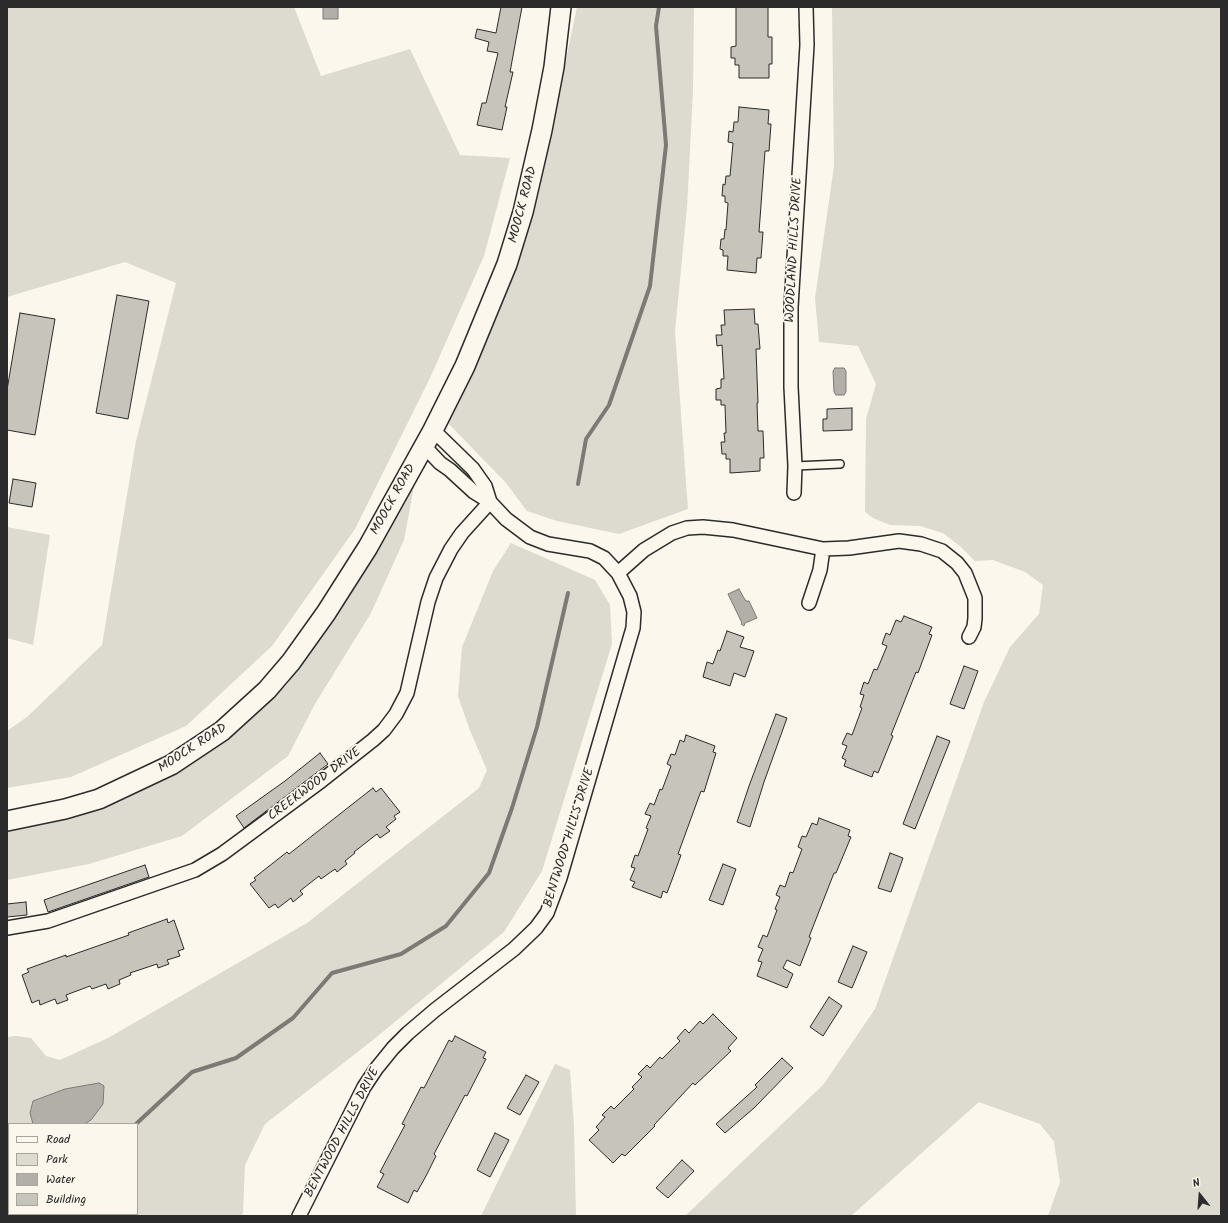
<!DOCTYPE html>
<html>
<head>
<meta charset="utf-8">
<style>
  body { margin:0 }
  #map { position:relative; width:1228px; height:1223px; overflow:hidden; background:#fbf7ec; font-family:Kalam,sans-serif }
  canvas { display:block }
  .frame { position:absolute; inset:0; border:8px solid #2b2b2b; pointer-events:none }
  .legend { position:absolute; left:8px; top:1123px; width:130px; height:92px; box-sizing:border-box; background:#fbf7ec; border:1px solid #a8a59f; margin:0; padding:5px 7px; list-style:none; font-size:12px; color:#2b2b2b }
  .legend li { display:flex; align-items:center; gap:8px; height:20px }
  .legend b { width:20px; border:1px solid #a8a59f }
  .north { position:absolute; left:1180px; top:1175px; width:40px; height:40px; -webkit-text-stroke:3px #fbf7ec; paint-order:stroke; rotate:343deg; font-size:11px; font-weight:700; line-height:16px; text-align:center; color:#2b2b2b }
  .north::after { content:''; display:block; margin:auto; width:14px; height:18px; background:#2b2b2b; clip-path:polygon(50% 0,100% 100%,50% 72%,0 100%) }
</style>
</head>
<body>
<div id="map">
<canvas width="1228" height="1223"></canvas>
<div class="frame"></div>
<ul class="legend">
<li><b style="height:5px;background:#fbf7ec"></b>Road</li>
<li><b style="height:11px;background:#dddad0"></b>Park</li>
<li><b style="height:11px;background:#b1afa7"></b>Water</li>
<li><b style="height:11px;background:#c7c4bc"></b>Building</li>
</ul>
<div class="north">N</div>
</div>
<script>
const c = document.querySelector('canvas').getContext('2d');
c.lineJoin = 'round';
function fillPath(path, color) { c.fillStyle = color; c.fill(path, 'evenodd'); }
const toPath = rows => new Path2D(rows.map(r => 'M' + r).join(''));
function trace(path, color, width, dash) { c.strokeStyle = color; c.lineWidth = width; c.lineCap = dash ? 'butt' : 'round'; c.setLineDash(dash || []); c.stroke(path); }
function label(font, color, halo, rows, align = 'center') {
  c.font = font + ' Kalam,sans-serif'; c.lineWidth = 3.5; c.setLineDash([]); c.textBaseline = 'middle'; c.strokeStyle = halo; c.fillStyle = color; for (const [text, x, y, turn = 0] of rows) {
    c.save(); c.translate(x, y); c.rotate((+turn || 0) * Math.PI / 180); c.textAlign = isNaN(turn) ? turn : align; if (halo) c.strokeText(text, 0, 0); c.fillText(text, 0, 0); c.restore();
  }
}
fillPath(toPath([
  [7,7,294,7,321,76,410,49,460,155,510,158,484,256,430,378,355,529,272,646,186,726,71,777,7,788,7,731,27,717,102,645,136,441,176,283,125,262,7,297],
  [577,7,694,7,693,91,687,208,675,331,688,509,619,534,557,521,527,511,506,483,446,421,512,280,541,178],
  [832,7,1221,7,1221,1216,1048,1216,1060,1182,1054,1142,1040,1124,979,1102,851,1216,685,1216,823,1085,875,1009,984,702,1010,647,1039,614,1043,585,1025,572,993,560,975,561,961,547,943,533,920,526,890,525,873,518,865,512,866,419,876,384,858,346,819,342,815,298,834,166],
  [414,486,404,540,371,613,315,704,288,756,182,836,89,864,7,880,7,828,32,826,91,811,160,781,237,729,287,685],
  [7,527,50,535,33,645,7,638],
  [511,543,595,580,610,605,612,644,542,871,504,932,373,1040,265,1124,245,1165,243,1212,242,1216,7,1216,7,1037,16,1036,31,1038,46,1056,60,1060,108,1038,307,923,479,788,487,770,469,728,458,696,462,647,493,571],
  [99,1083,91,1120,84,1124,137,1124,137,1214,9,1214,9,1124,33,1124,30,1113,33,1101,65,1089],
  [555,1064,570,1070,574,1126,576,1216,481,1216]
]), '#dddad0');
const water = toPath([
  [323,7,338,7,338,19,323,19,323,7],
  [835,368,844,368,846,371,846,392,844,395,836,395,834,392,833,371,835,368],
  [739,589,744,598,746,601,749,601,757,618,745,623,744,626,741,624,742,623,728,594,739,589],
  [99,1083,104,1086,103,1104,91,1120,84,1124,33,1124,30,1113,33,1101,65,1089,99,1083]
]);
fillPath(water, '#b1afa7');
trace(water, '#7b7a75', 1);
trace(toPath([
  [578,484,586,439,609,405,650,286,666,145,656,26,659,7],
  [136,1124,192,1072,236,1058,293,1018,332,973,401,954,446,926,489,873,512,808,537,727,568,593],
  [101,1214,101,1216]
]), '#7b7a75', 4);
const building = toPath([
  [501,7,522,7,510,72,513,72,505,107,507,107,502,130,477,125,482,103,486,103,498,53,487,51,489,42,475,38,477,29,496,33,501,7],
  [736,7,768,7,768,37,772,37,772,64,769,64,769,78,739,78,739,65,735,65,735,58,731,58,731,47,736,46,736,7],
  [739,107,769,110,768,124,771,124,769,151,765,151,759,232,763,232,761,258,757,258,756,273,727,270,728,256,723,256,723,250,720,249,721,239,724,239,725,229,726,230,728,203,725,202,725,196,722,196,723,184,725,185,726,176,730,176,733,143,728,142,729,131,733,132,734,122,738,122,739,107],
  [117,295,149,301,128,419,96,413,117,295],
  [754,309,755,324,758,324,760,349,756,349,758,403,757,403,758,431,763,431,764,458,760,458,760,471,730,473,730,459,726,459,726,454,722,454,721,442,725,442,724,433,726,433,725,405,721,405,721,400,716,400,716,389,721,388,721,379,724,379,722,345,717,346,716,335,722,335,721,325,725,325,724,310,754,309],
  [20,313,55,319,35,435,7,430,7,390,20,313],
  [852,408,852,430,823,431,823,419,827,419,827,409,852,408],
  [13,479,36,483,32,507,9,503,13,479],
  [904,616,932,627,929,634,932,635,918,673,916,672,891,735,893,736,878,773,874,771,872,777,844,766,846,760,842,758,847,746,842,744,847,733,852,735,862,708,860,707,864,695,860,694,864,682,868,684,874,669,877,670,887,646,882,644,886,633,890,635,896,620,901,622,904,616],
  [727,631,744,637,740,647,754,651,745,677,734,673,730,686,703,677,707,662,713,664,718,650,720,651,727,631],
  [964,666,978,671,964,709,950,704,964,666],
  [776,714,787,718,764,782,750,827,737,822,749,786,776,714],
  [686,735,715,746,713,752,716,753,704,792,701,791,678,854,681,855,673,877,667,893,663,891,661,898,632,887,635,882,630,880,635,868,631,867,635,855,638,856,648,829,646,828,651,816,645,814,650,803,654,805,660,789,662,790,671,766,667,764,671,754,675,755,680,740,684,742,686,735],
  [937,736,950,741,915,829,903,824,937,736],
  [320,753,328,764,244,828,236,816,285,781,320,753],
  [373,788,376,792,381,788,400,812,394,816,396,819,386,827,390,831,380,838,377,834,354,852,355,853,345,861,347,864,337,872,335,869,321,879,319,876,300,891,303,894,293,902,291,898,278,908,275,904,269,908,250,884,256,880,254,878,287,852,289,854,373,788],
  [819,818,850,830,848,836,851,837,836,873,834,873,809,937,811,938,800,966,787,960,783,968,793,974,787,988,757,976,762,962,758,961,763,949,758,947,763,935,767,937,777,910,775,909,780,897,776,895,780,885,785,887,790,872,793,873,802,849,798,847,802,836,806,837,812,823,817,825,819,818],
  [890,853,903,858,891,892,878,888,890,853],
  [723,864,736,869,723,905,709,900,723,864],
  [145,865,149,877,48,912,44,900,145,865],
  [26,902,27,915,7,917,7,904,26,902],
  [167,919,168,923,174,920,184,949,178,951,180,956,167,960,169,964,158,968,157,964,130,973,131,975,119,980,120,984,108,989,106,984,92,989,90,986,66,995,68,1000,57,1004,55,999,40,1005,39,1000,32,1003,22,975,29,972,27,969,66,955,66,957,129,935,128,933,167,919],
  [853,946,867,952,852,988,838,982,853,946],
  [829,997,842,1006,823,1036,810,1027,829,997],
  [713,1014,737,1038,728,1048,731,1051,695,1085,693,1083,654,1125,655,1126,625,1156,622,1154,613,1163,589,1140,599,1130,596,1127,605,1117,602,1115,611,1106,614,1109,634,1089,632,1087,642,1077,638,1074,647,1065,650,1068,660,1057,662,1059,680,1041,677,1038,685,1029,689,1033,700,1021,703,1024,713,1014],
  [455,1036,486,1052,483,1058,486,1059,467,1096,465,1095,434,1154,436,1156,426,1176,417,1192,414,1190,408,1203,377,1187,384,1174,380,1172,405,1125,402,1124,421,1087,424,1088,449,1040,452,1042,455,1036],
  [782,1058,793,1068,754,1108,725,1133,716,1124,757,1087,755,1085,782,1058],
  [526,1075,539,1082,520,1115,507,1108,526,1075],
  [495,1133,509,1140,490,1177,477,1170,495,1133],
  [682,1160,694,1171,668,1198,656,1188,682,1160]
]);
fillPath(building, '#c7c4bc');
trace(building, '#2b2b2b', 1);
const lane = toPath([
  [795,466,840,464]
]);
const street = toPath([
  [433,430,473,469,485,486,490,502],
  [794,493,795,466,791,387,791,307,807,45,806,7],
  [618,573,644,550,672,533,687,528,703,527,733,530,823,549,849,548,899,541,921,544,942,551,957,563,965,573,975,598,975,618,974,627,969,637],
  [809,603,820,570,823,549],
  [7,928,48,921,195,870,222,854,321,781,373,740,384,730,396,714,407,693,428,602,436,578,451,549,462,533,490,502],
  [299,1216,364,1087,376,1069,393,1048,408,1033,435,1010,514,949,536,928,547,913,560,878,633,628,634,612,630,596,618,573,604,558,590,551,548,544,530,537,506,519,490,502,474,492,450,470,440,463,424,446]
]);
const secondary = toPath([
  [7,821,65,809,99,799,171,765,222,731,267,690,291,662,326,613,368,547,433,430,465,366,507,264,523,212,542,130,554,67,561,7]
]);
trace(lane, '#2b2b2b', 10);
trace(street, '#2b2b2b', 16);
trace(secondary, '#2b2b2b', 22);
trace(lane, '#fbf7ec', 7);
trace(street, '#fbf7ec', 13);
trace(secondary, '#fbf7ec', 19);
label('13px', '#2b2b2b', '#fbf7ec', [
  ["MOOCK ROAD",524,205,-75],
  ["WOODLAND HILLS DRIVE",795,250,-87],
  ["MOOCK ROAD",394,500,-61],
  ["MOOCK ROAD",193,749,-33],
  ["CREEKWOOD DRIVE",315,785,-37],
  ["BENTWOOD HILLS DRIVE",570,838,-73],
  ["BENTWOOD HILLS DRIVE",343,1133,-62]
]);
</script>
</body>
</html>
